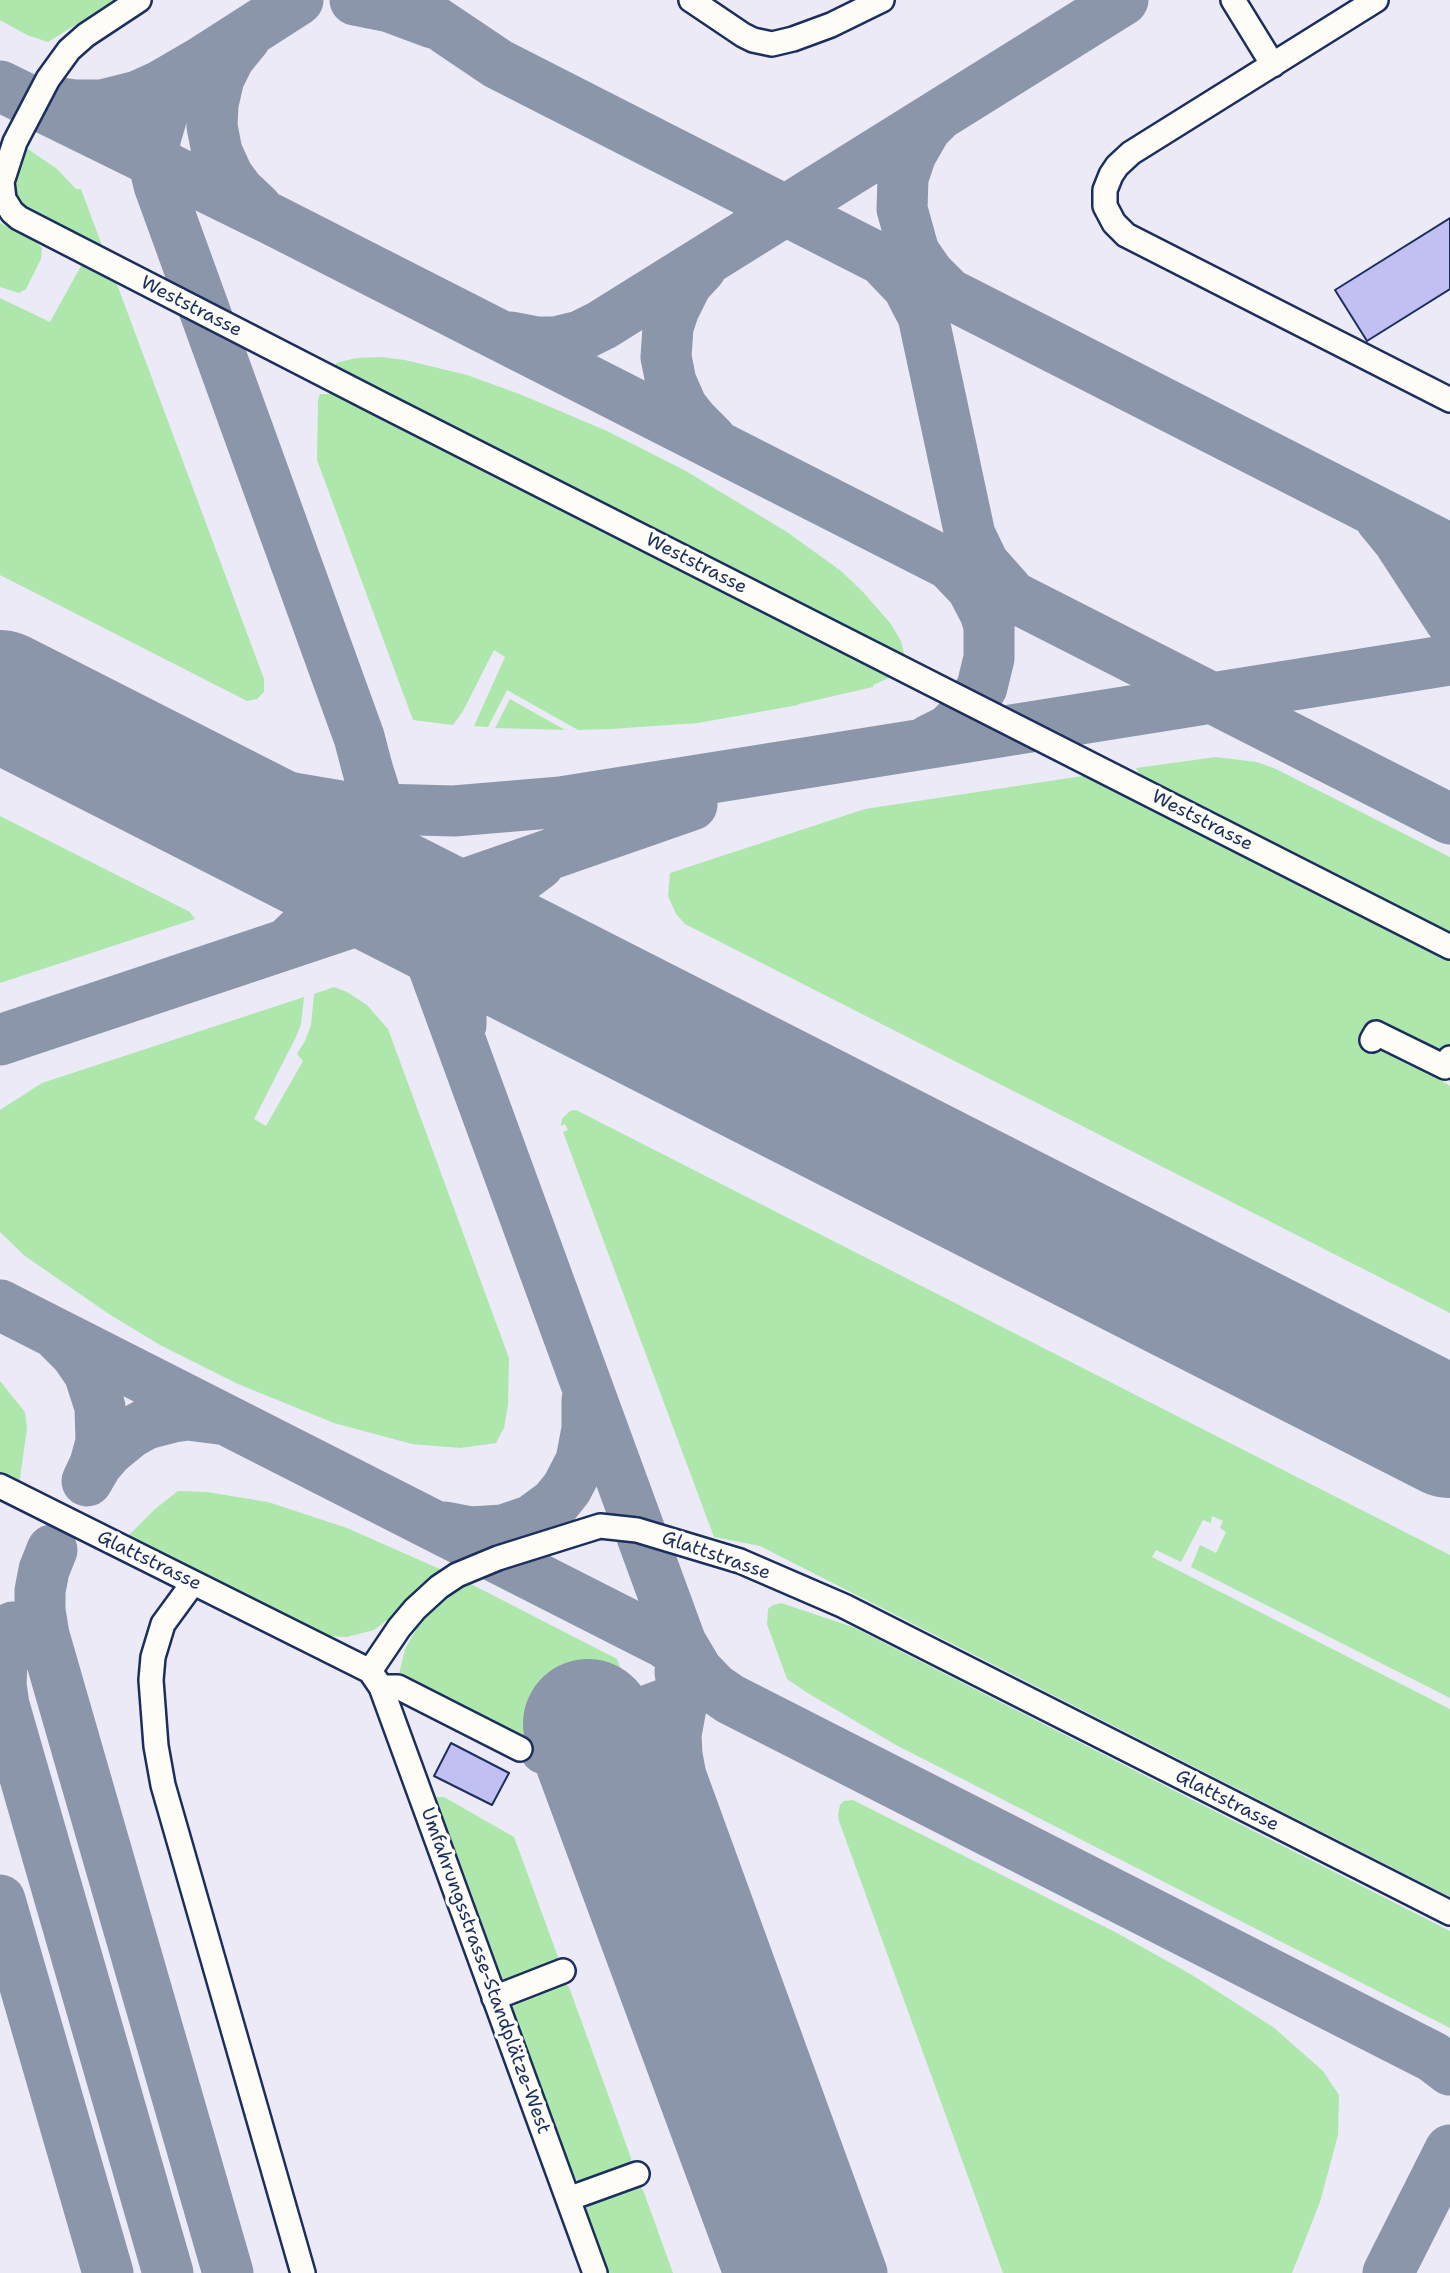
<!DOCTYPE html>
<html>
<head>
<meta charset="utf-8">
<style>
  body { margin:0 }
  canvas { display:block; background:#fdfcf7 }
</style>
</head>
<body>
<canvas width="1450" height="2273"></canvas>
<script>
const c = document.querySelector('canvas').getContext('2d');
c.lineJoin = 'round';
function fillPath(path, color) { c.fillStyle = color; c.fill(path, 'evenodd'); }
const toPath = rows => new Path2D(rows.map(r => 'M' + r).join(''));
function trace(path, color, width, dash) { c.strokeStyle = color; c.lineWidth = width; c.lineCap = dash ? 'butt' : 'round'; c.setLineDash(dash || []); c.stroke(path); }
function label(font, color, halo, rows, align = 'center') {
  c.font = font + ' "Shantell Sans",sans-serif'; c.lineWidth = 7; c.setLineDash([]); c.textBaseline = 'middle'; c.strokeStyle = halo; c.fillStyle = color; for (const [text, x, y, turn = 0] of rows) {
    c.save(); c.translate(x, y); c.rotate((+turn || 0) * Math.PI / 180); c.textAlign = isNaN(turn) ? turn : align; if (halo) c.strokeText(text, 0, 0); c.fillText(text, 0, 0); c.restore();
  }
}
fillPath(toPath([
  [0,0,1450,0,1450,2273,0,2273]
]), '#ebeaf6');
fillPath(toPath([
  [0,0,115,0,48,42,27,35,0,20],
  [25,147,57,169,76,189,81,189,104,251,29,212,21,203,15,193,13,183],
  [0,223,34,239,42,248,41,259,26,289,19,293,0,287],
  [81,266,88,266,115,279,264,679,264,692,257,699,247,701,0,575,0,298,50,322],
  [381,357,405,360,467,375,522,395,607,431,686,471,787,532,841,571,863,592,891,624,901,641,905,658,336,369,336,363,356,358],
  [331,389,893,676,873,685,873,687,799,704,798,705,698,723,611,729,578,730,507,690,488,727,474,726,505,657,494,650,463,711,453,725,413,720,317,460,318,400,320,394,329,394],
  [510,699,565,730,495,728],
  [1216,757,1257,762,1276,769,1450,857,1450,935,1143,779,1136,768],
  [1089,775,1450,958,1450,1049,1444,1056,1378,1038,1446,1074,1443,1082,1450,1086,1450,1313,685,924,676,914,668,896,670,873,865,809],
  [0,816,190,912,195,919,0,983],
  [334,987,347,992,367,1005,388,1029,509,1358,508,1405,504,1428,496,1443,460,1448,412,1444,334,1423,238,1384,160,1345,109,1314,25,1256,0,1232,0,1110,42,1083,304,997,301,1024,296,1037,254,1119,266,1126,303,1061,297,1054,305,1041,311,1025,314,994],
  [576,1110,1450,1555,1450,1698,1191,1567,1200,1545,1216,1553,1226,1532,1220,1528,1223,1521,1212,1516,1211,1523,1203,1520,1181,1562,1156,1550,1152,1557,1450,1709,1450,1897,760,1546,714,1537,563,1132,568,1130,565,1124,561,1126,562,1119,570,1111],
  [0,1381,25,1412,27,1429,19,1485,0,1475],
  [178,1491,207,1492,268,1502,347,1528,442,1570,418,1588,394,1615,374,1630,347,1637,327,1636,305,1630,125,1539,155,1509],
  [469,1583,617,1659,631,1696,629,1706,524,1745,398,1678,405,1649,421,1621,434,1605,452,1590],
  [781,1603,853,1627,1450,1931,1450,2028,896,1745,806,1692,787,1679,767,1624,768,1609,773,1605],
  [632,1729,830,2273,746,2273,558,1757,580,1748,607,1823,637,1813,610,1738],
  [436,1797,444,1797,514,1837,558,1957,557,1964,506,1982,502,1978],
  [853,1800,1117,1933,1192,1975,1273,2027,1323,2071,1339,2095,1338,2135,1320,2202,1292,2273,1003,2273,839,1821,838,1814,840,1805,844,1801],
  [562,1981,569,1987,631,2158,631,2165,581,2184,574,2176,513,2010,514,2000],
  [636,2184,643,2190,673,2273,609,2273,587,2212,587,2202]
]), '#aee7ab');
trace(toPath([
  [355,0,390,7,433,23],
  [403,0,498,64,1450,549],
  [246,37,229,58,219,78,213,104,212,126,217,152,228,176,239,191,257,208],
  [203,61,182,79,164,109,155,140,154,164,159,185,359,737,368,771,410,903,681,1643,697,1670],
  [0,86,273,220,1450,819],
  [48,101,74,105,102,105,138,96,160,86,203,61,298,0],
  [936,118,926,128,911,154,903,178,902,209,914,252,929,274,945,290],
  [887,265,908,287,923,316,970,535,984,564,1008,591],
  [701,268,687,283,674,309,668,327,666,357,671,382,682,407,693,421,711,439],
  [511,337,537,342,555,342,580,336,602,325,1123,0],
  [1380,518,1398,540,1450,620],
  [41,716,101,742,161,764,222,782,281,796,340,806,380,809,454,811,561,802,1450,660],
  [929,740,949,730,968,711,982,687,989,658,989,626,985,613,972,588,953,568],
  [293,938,329,904,353,869,365,833,369,808,369,786],
  [461,1025,461,989,464,972,478,932,500,898,519,879,539,864],
  [0,1040,410,903,692,805],
  [0,1305,665,1643,686,1659,714,1688,730,1699,1433,2057,1450,2070],
  [59,1337,76,1354,89,1373,100,1407,101,1442,95,1464,87,1481,97,1464,108,1451,130,1433,146,1424,173,1417,188,1415,219,1419],
  [445,1527,471,1532,503,1530,532,1520,555,1503,567,1488,581,1461,587,1429,587,1400],
  [52,1550,44,1570,40,1591,40,1611,44,1635,228,2273],
  [13,1627,6,1645,2,1663,1,1685,4,1705,168,2273],
  [679,1638,684,1660,686,1680,676,1735,677,1755,681,1776,862,2273],
  [545,1749,684,1697,680,1672],
  [0,1900,108,2273],
  [1388,2273,1450,2150]
]), '#8c96aa', 51);
trace(toPath([
  [0,695,1450,1433],
  [588,1724,791,2273]
]), '#8c96aa', 130);
const building = toPath([
  [1450,218,1450,289,1367,341,1335,290,1450,218],
  [451,1743,509,1773,492,1805,434,1776,451,1743]
]);
fillPath(building, '#c2c0f2');
trace(building, '#1b2f5e', 2);
const minor = toPath([
  [139,0,86,35,69,50,48,79,15,142,2,182,4,199,12,212,19,218,377,402,1450,947],
  [691,0,743,35,753,40,772,44,793,39,831,25,882,0],
  [1233,0,1273,65],
  [1376,0,1131,153,1117,166,1111,175,1105,190,1105,206,1114,223,1126,235,1450,400],
  [1372,1040,1376,1033,1445,1067,1450,1058],
  [0,1486,370,1671,399,1628,415,1609,439,1587,457,1575,498,1558,600,1526,637,1530,740,1561,844,1606,1450,1913],
  [193,1583,163,1624,153,1657,151,1680,156,1746,163,1785,303,2273],
  [370,1671,381,1687,595,2273],
  [381,1687,398,1687,520,1749],
  [494,1998,563,1971],
  [568,2199,637,2174]
]);
trace(minor, '#1b2f5e', 28);
trace(minor, '#fdfcf7', 23);
label('19px', '#1b2f5e', '#fdfcf7', [
  ["Weststrasse",191,307,27],
  ["Weststrasse",696,564,27],
  ["Weststrasse",1202,821,27],
  ["Glattstrasse",716,1556,19],
  ["Glattstrasse",149,1561,26],
  ["Glattstrasse",1227,1801,27],
  ["Umfahrungsstrasse-Standplätze-West",485,1971,70]
]);
</script>
</body>
</html>
